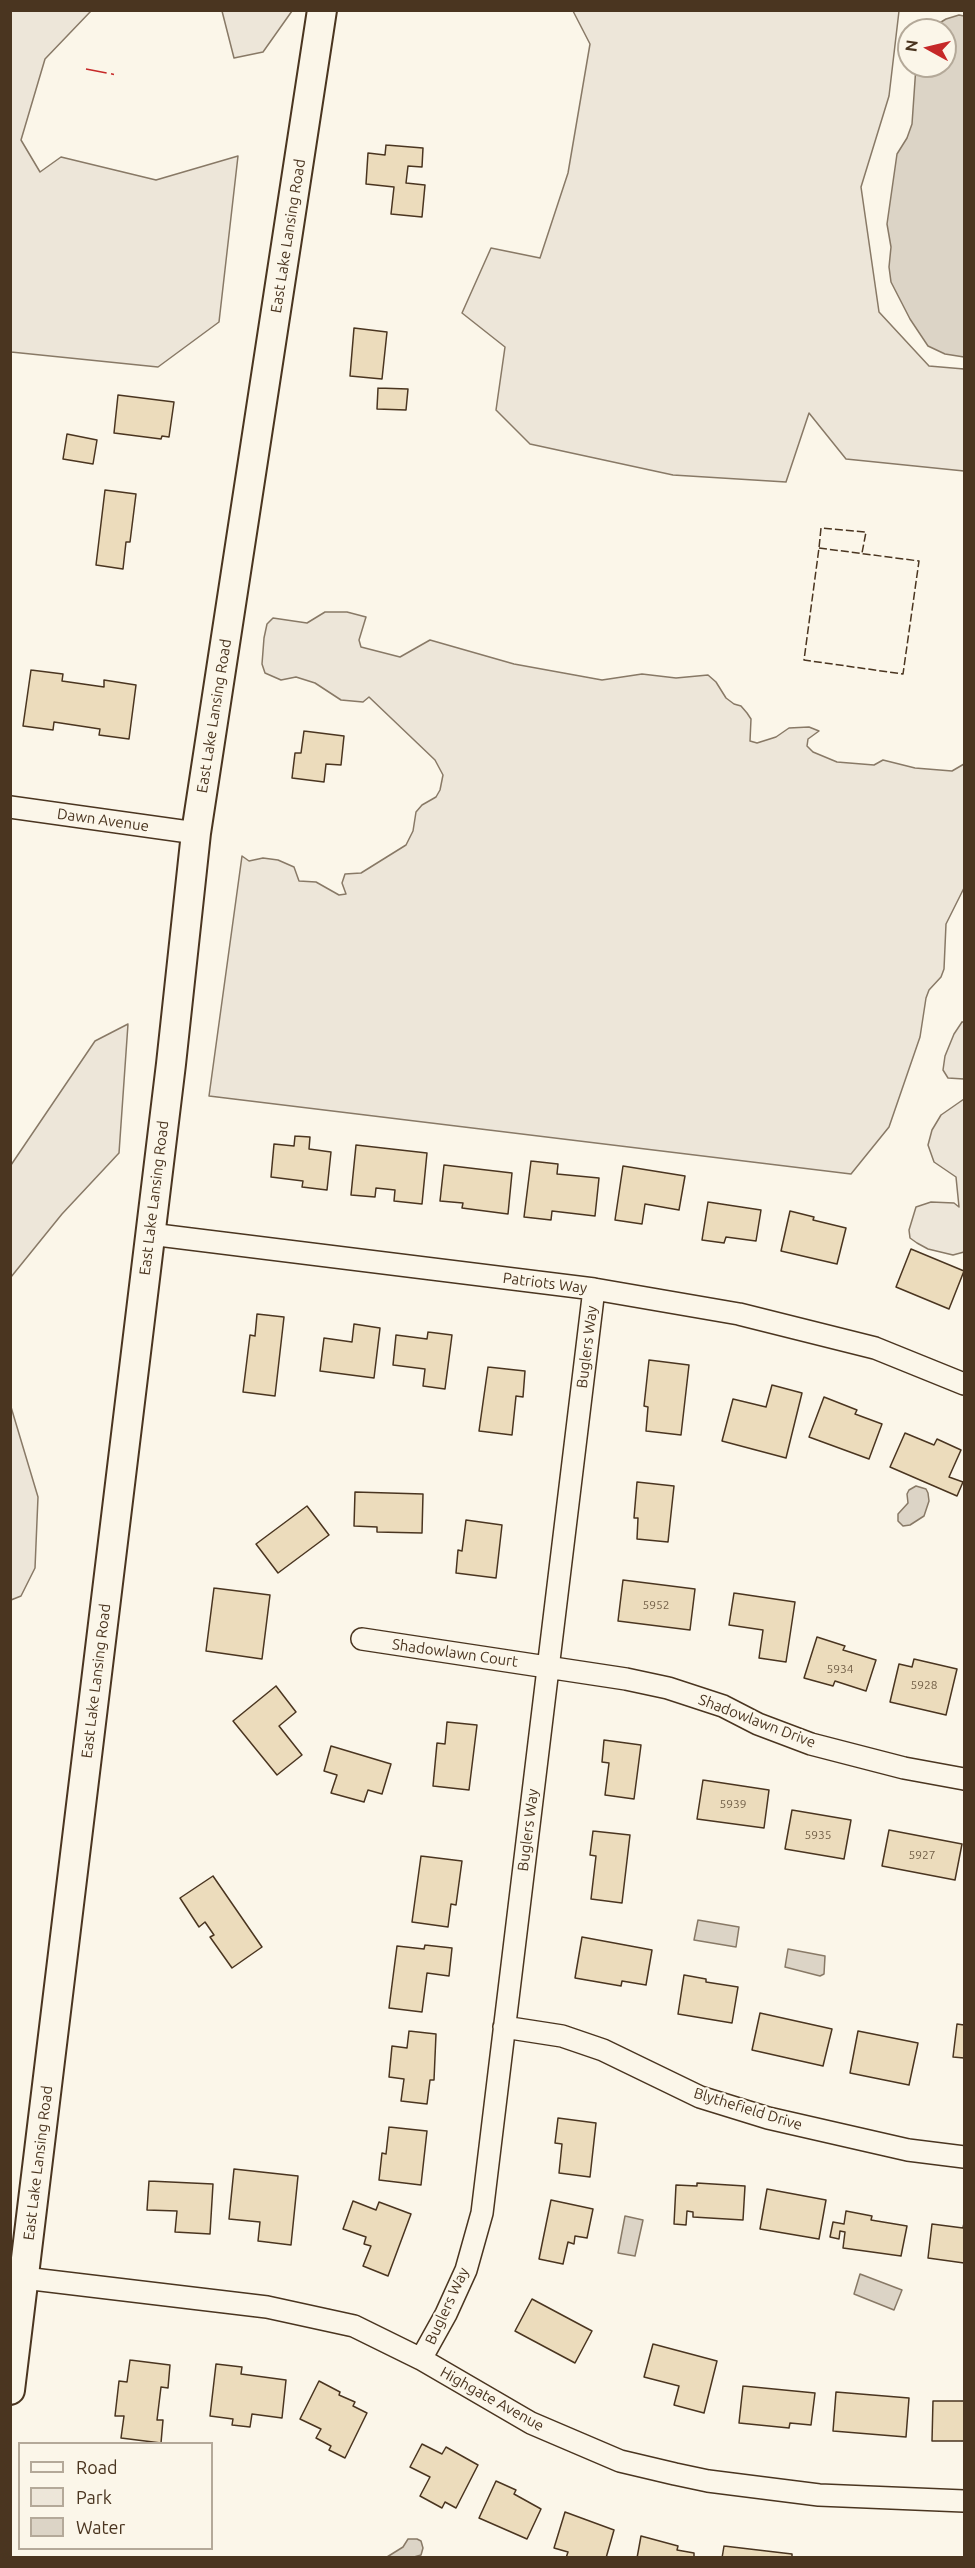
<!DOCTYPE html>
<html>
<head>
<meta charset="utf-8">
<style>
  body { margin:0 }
  #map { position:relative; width:975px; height:2568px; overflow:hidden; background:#fbf6e9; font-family:Ubuntu,sans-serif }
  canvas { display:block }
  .frame { position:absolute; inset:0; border:12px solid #4a3520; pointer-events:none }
  .legend { position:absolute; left:18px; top:2442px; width:195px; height:108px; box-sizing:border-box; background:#fbf6e9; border:2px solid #b4a999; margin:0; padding:8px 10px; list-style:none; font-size:18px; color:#4a3520 }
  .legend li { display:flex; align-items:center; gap:12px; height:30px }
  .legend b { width:30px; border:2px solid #b4a999 }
  .north { position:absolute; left:897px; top:18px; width:60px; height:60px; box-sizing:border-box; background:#fbf6e9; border:2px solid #b4a999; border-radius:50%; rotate:278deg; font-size:16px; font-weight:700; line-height:24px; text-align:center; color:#4a3520 }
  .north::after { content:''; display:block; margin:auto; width:21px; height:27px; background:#c62828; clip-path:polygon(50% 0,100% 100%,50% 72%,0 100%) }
</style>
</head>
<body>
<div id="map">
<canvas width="975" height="2568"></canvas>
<div class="frame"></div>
<ul class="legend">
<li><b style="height:8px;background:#fbf6e9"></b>Road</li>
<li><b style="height:16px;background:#ede6d9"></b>Park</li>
<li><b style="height:16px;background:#dcd4c6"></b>Water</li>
</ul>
<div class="north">N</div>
</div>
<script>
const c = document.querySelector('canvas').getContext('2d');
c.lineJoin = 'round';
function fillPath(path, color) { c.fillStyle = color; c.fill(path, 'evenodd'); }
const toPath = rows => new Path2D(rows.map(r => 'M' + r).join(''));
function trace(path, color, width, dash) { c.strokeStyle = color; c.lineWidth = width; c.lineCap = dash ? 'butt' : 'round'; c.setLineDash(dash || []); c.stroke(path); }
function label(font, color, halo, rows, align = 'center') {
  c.font = font + ' Ubuntu,sans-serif'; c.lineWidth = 4.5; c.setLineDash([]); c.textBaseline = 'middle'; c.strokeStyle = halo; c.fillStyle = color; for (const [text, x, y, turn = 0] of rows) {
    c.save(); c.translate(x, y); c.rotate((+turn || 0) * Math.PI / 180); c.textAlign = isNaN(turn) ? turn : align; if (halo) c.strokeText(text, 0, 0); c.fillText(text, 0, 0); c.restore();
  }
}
const green = toPath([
  [10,11,91,11,45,59,21,140,40,172,61,157,156,180,238,156,219,322,158,367,11,352,10,11],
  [222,11,222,10,292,11,263,52,234,58,222,11],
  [573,11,899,11,889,96,861,187,879,312,929,366,964,369,964,471,846,459,809,413,786,482,673,475,530,444,496,410,505,347,462,313,491,248,540,258,568,173,590,44,573,11],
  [325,612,347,612,366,617,359,640,361,647,400,657,430,640,514,664,602,680,642,674,676,678,708,675,716,682,726,698,734,704,741,706,747,713,751,719,750,741,757,743,776,737,789,728,809,727,819,731,808,739,807,746,813,752,837,762,874,765,883,760,915,768,952,771,964,764,964,888,946,924,944,969,941,977,929,990,926,998,920,1037,889,1127,851,1174,209,1096,242,856,249,861,263,858,278,860,294,867,299,881,316,882,339,895,346,894,342,883,345,874,361,873,406,845,413,831,416,812,422,805,436,797,440,790,443,775,435,760,369,697,363,702,341,700,315,683,296,677,281,680,265,673,262,664,264,638,267,624,273,618,307,623,325,612],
  [962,1022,964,1022,964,1079,948,1078,943,1070,945,1056,954,1034,962,1022],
  [128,1024,119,1153,62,1214,11,1277,11,1165,95,1041,128,1024],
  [964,1099,964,1252,953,1255,928,1249,917,1243,910,1238,909,1230,916,1207,931,1202,954,1203,959,1207,956,1177,934,1162,928,1145,932,1130,941,1115,964,1099],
  [11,1407,38,1497,35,1568,21,1596,11,1600,11,1407]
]);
fillPath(green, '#ede6d9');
trace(green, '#887966', 1.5);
const water = toPath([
  [959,15,964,16,964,357,945,354,928,346,910,319,891,282,889,267,891,247,887,224,897,154,907,138,912,124,916,66,945,66,945,30,928,30,946,19,959,15],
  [916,1486,926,1489,928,1493,929,1501,924,1516,910,1525,903,1526,898,1521,898,1514,908,1503,907,1494,909,1490,916,1486],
  [698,1920,739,1927,736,1947,694,1940,698,1920],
  [788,1949,825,1956,824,1974,820,1976,785,1967,788,1949],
  [625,2216,643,2220,635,2256,618,2253,625,2216],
  [860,2274,902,2290,894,2310,854,2294,860,2274],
  [408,2539,417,2539,421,2541,423,2548,421,2555,414,2557,387,2557,403,2547,408,2539]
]);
fillPath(water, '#dcd4c6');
trace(water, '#887966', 1.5);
const building = toPath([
  [386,145,423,148,422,167,408,166,406,183,425,185,422,217,391,214,394,187,366,184,368,153,385,155,386,145],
  [354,328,387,332,382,379,350,376,354,328],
  [378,388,408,389,406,410,377,409,378,388],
  [118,395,174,402,169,437,162,436,161,439,114,433,118,395],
  [67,434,97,440,93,464,63,459,67,434],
  [105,490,136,494,130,542,126,542,123,569,96,565,105,490],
  [31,670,63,674,62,681,104,687,104,680,136,685,129,739,99,735,100,729,54,722,53,730,23,726,31,670],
  [304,731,344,736,341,765,326,764,324,782,292,778,295,753,301,753,304,731],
  [295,1136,310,1137,309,1149,331,1152,327,1190,302,1187,303,1181,271,1177,274,1144,294,1146,295,1136],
  [356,1145,427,1153,422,1204,394,1201,395,1190,376,1188,375,1197,351,1195,356,1145],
  [531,1161,558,1164,557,1174,599,1178,595,1216,552,1211,551,1220,524,1217,531,1161],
  [444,1165,512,1173,508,1214,462,1208,463,1203,440,1201,444,1165],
  [623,1166,685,1176,679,1210,645,1204,642,1224,615,1220,623,1166],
  [708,1202,761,1210,756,1241,726,1237,724,1243,702,1240,708,1202],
  [790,1211,814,1217,813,1220,846,1228,837,1264,781,1251,790,1211],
  [911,1249,964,1271,949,1309,896,1287,911,1249],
  [257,1314,284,1317,275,1396,243,1392,250,1335,255,1336,257,1314],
  [354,1324,380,1328,374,1378,320,1371,324,1338,352,1342,354,1324],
  [428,1332,452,1335,445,1389,423,1386,425,1369,393,1365,396,1335,427,1339,428,1332],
  [649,1360,689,1365,681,1435,646,1431,648,1407,644,1406,649,1360],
  [488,1367,525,1371,523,1397,516,1396,512,1435,479,1431,488,1367],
  [772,1385,802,1393,786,1458,722,1441,733,1399,766,1407,772,1385],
  [824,1397,857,1410,855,1414,882,1424,869,1459,809,1437,824,1397],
  [905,1433,934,1445,937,1439,961,1450,949,1477,963,1482,957,1496,890,1467,905,1433],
  [637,1482,674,1486,668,1542,637,1539,638,1518,634,1518,637,1482],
  [355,1492,423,1494,422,1533,377,1532,377,1527,354,1526,355,1492],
  [307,1506,329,1535,278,1573,256,1544,307,1506],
  [466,1520,502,1525,496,1578,456,1573,458,1550,462,1551,466,1520],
  [623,1580,695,1589,690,1630,618,1621,623,1580],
  [214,1588,270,1595,262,1659,206,1651,214,1588],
  [734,1593,795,1602,786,1662,759,1658,763,1630,729,1625,734,1593],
  [817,1637,845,1646,843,1650,876,1660,866,1691,835,1681,833,1686,804,1678,817,1637],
  [914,1659,957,1669,946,1715,890,1702,899,1664,912,1667,914,1659],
  [276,1686,296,1712,279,1726,302,1755,277,1775,233,1721,276,1686],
  [447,1722,477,1725,469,1790,433,1786,437,1743,445,1744,447,1722],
  [604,1740,641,1745,634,1799,605,1795,609,1763,602,1762,604,1740],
  [331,1746,391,1764,382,1794,368,1790,364,1802,331,1793,337,1775,324,1771,331,1746],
  [703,1780,769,1790,764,1828,697,1819,703,1780],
  [792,1810,851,1820,844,1859,785,1849,792,1810],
  [889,1830,962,1844,955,1880,882,1866,889,1830],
  [593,1831,630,1835,622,1903,591,1899,596,1856,590,1855,593,1831],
  [421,1856,462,1861,456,1905,451,1904,448,1927,412,1922,421,1856],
  [213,1876,262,1947,232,1968,210,1937,214,1935,205,1922,199,1927,180,1898,213,1876],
  [582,1937,652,1950,646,1985,622,1981,621,1986,575,1978,582,1937],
  [425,1945,452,1948,449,1976,427,1973,422,2012,389,2008,397,1946,424,1949,425,1945],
  [684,1975,706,1979,706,1982,738,1987,732,2023,678,2014,684,1975],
  [760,2013,832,2029,823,2066,752,2050,760,2013],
  [957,2024,964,2025,964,2058,953,2057,957,2024],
  [409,2031,436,2034,434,2080,430,2080,427,2104,401,2101,404,2079,389,2077,392,2046,407,2048,409,2031],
  [858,2031,918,2043,909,2085,850,2073,858,2031],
  [558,2118,596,2123,590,2177,559,2173,562,2144,555,2143,558,2118],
  [389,2127,427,2131,421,2185,379,2180,382,2153,386,2154,389,2127],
  [234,2169,298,2176,291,2245,258,2241,260,2222,229,2219,234,2169],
  [149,2181,213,2184,210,2234,175,2232,177,2211,147,2210,149,2181],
  [697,2183,745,2186,743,2220,693,2217,693,2212,687,2211,686,2225,674,2224,676,2185,697,2186,697,2183],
  [767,2189,826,2200,819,2239,760,2229,767,2189],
  [551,2200,593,2209,587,2238,575,2236,574,2244,568,2242,563,2264,539,2259,551,2200],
  [353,2201,376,2210,379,2202,411,2214,388,2276,363,2266,371,2246,364,2244,366,2237,343,2229,353,2201],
  [846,2211,872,2216,871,2220,907,2226,901,2256,843,2248,845,2232,840,2231,839,2239,830,2237,833,2222,844,2224,846,2211],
  [964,2223,964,2263,928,2258,932,2224,963,2228,964,2223],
  [532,2299,592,2331,575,2363,515,2331,532,2299],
  [653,2344,717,2361,704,2413,674,2405,679,2386,644,2377,653,2344],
  [130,2360,170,2365,168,2388,161,2387,157,2420,163,2420,161,2443,121,2438,124,2416,115,2416,119,2381,127,2382,130,2360],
  [216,2364,242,2367,241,2374,286,2380,282,2418,252,2414,250,2427,232,2425,233,2419,210,2416,216,2364],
  [319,2381,340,2392,339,2395,355,2402,353,2406,367,2413,345,2458,329,2450,331,2446,316,2438,321,2429,300,2419,319,2381],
  [743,2386,815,2393,811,2425,790,2423,789,2428,739,2423,743,2386],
  [836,2392,909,2398,906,2437,833,2431,836,2392],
  [933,2401,964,2401,964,2441,932,2441,933,2401],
  [422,2444,442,2454,446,2447,478,2465,456,2508,445,2502,442,2508,420,2496,430,2477,410,2467,422,2444],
  [496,2481,516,2490,514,2494,541,2509,527,2539,479,2518,496,2481],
  [565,2512,614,2530,606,2558,566,2558,568,2552,554,2548,565,2512],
  [641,2536,678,2546,677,2550,694,2553,694,2558,637,2558,641,2536],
  [724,2546,792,2554,792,2558,722,2558,724,2546]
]);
fillPath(building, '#ecdcbc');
trace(building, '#4a3520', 1.5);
const street = toPath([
  [10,807,196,833],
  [150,1234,594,1289,739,1314,875,1348,964,1384],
  [362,1639,626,1679,668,1688,723,1706,758,1724,811,1744,904,1768,964,1779],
  [504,2027,562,2036,603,2050,700,2097,768,2118,908,2150,964,2157],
  [24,2278,267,2307,354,2326,421,2359,531,2423,620,2461,675,2474,708,2481,819,2495,964,2501],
  [421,2359,446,2314,466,2270,482,2213,594,1289]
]);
const secondary = toPath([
  [10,2390,171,1064,196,833,322,10]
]);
trace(street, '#4a3520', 24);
trace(secondary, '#4a3520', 32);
trace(street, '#fbf6e9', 21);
trace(secondary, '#fbf6e9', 28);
trace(toPath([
  [819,548,919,561,903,674,804,660,819,548,821,528,866,532,862,553]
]), '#4a3520', 1.5, [8, 3]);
trace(toPath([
  [86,69,117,75]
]), '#c62828', 1.5, [21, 4.5, 3, 4.5]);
label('12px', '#725f47', null, [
  ["5952",656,1605],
  ["5934",840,1669],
  ["5928",924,1685],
  ["5939",733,1804],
  ["5935",818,1835],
  ["5927",922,1855]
]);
label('15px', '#4a3520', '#fbf6e9', [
  ["East Lake Lansing Road",288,236,-81],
  ["East Lake Lansing Road",214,716,-81],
  ["Dawn Avenue",103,820,8],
  ["East Lake Lansing Road",154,1198,-83],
  ["Patriots Way",545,1283,7],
  ["Buglers Way",587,1347,-83],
  ["Shadowlawn Court",455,1653,8],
  ["East Lake Lansing Road",96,1681,-83],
  ["Shadowlawn Drive",757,1721,21],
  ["Buglers Way",528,1830,-83],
  ["Blythefield Drive",748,2109,17],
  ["East Lake Lansing Road",38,2163,-83],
  ["Buglers Way",447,2306,-65],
  ["Highgate Avenue",492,2399,29]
]);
</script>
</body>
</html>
